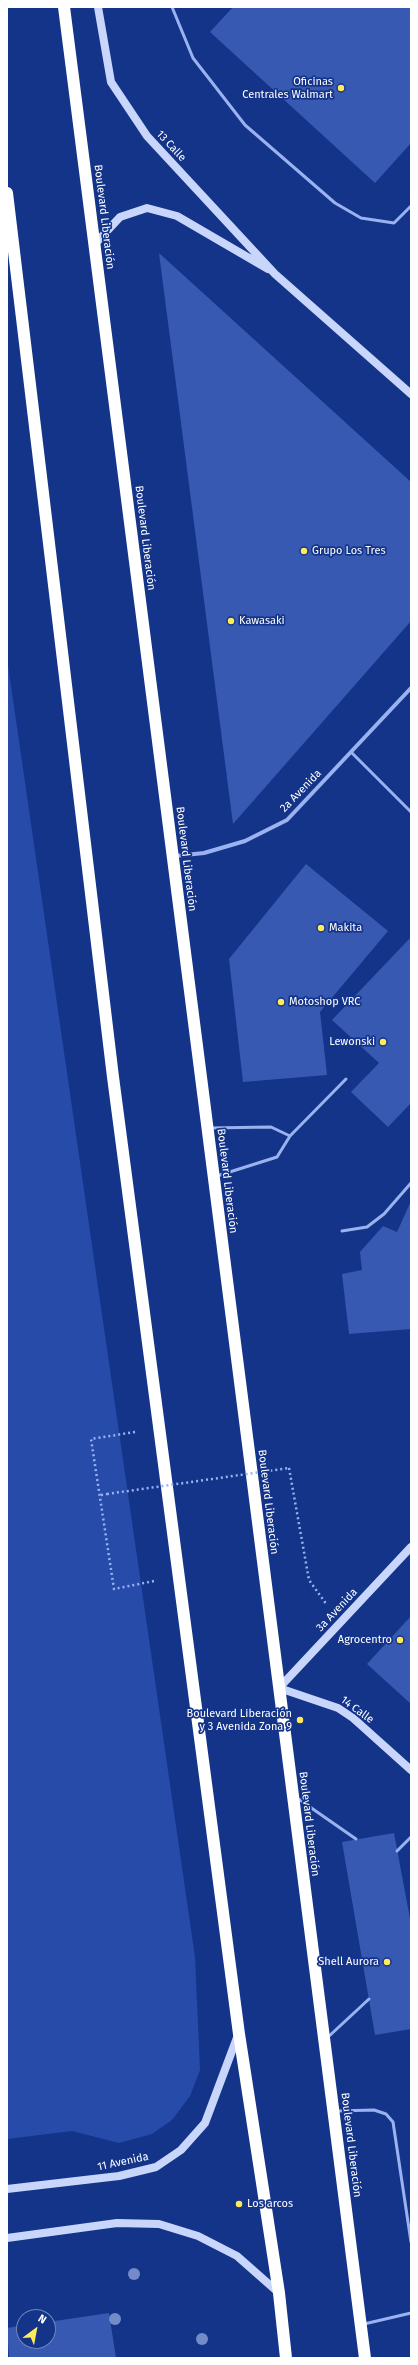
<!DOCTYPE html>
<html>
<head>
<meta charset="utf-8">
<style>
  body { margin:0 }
  #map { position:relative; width:418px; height:2365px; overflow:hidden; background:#14348a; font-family:"Fira Sans",sans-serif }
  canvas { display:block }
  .frame { position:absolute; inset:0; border:8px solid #fff; pointer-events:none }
  .north { position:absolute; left:16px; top:2309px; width:40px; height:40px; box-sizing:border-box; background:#14348a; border:1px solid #7285b9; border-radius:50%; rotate:32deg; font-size:11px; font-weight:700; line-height:16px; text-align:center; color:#fff }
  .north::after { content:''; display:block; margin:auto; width:14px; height:18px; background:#ffeb59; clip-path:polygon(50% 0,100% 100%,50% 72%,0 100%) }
</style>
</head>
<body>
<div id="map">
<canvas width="418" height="2365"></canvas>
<div class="frame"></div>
<div class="north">N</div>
</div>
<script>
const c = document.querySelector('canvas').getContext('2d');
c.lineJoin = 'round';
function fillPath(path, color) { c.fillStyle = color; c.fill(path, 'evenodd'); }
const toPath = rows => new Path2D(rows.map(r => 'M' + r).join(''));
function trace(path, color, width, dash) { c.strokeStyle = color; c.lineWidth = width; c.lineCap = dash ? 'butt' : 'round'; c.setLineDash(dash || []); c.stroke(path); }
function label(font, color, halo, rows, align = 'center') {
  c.font = font + ' "Fira Sans",sans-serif'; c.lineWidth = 3.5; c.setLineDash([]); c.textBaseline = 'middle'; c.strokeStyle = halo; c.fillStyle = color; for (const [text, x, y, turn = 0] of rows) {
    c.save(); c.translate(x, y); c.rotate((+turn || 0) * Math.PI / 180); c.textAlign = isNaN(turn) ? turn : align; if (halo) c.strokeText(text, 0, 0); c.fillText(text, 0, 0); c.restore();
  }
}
fillPath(toPath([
  [7,658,195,1957,200,2070,190,2096,172,2120,152,2134,119,2143,72,2131,7,2139]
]), '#264ba9');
fillPath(toPath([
  [233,7,411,7,411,143,375,183,210,32],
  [159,253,411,482,411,621,233,824],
  [306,864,388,931,320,1012,327,1075,243,1082,229,959],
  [411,937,411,1103,388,1127,351,1092,379,1063,332,1020],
  [411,1201,411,1329,349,1334,342,1274,362,1270,360,1252,383,1226,397,1232],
  [411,1616,411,1704,367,1664],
  [394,1833,411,1924,411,2029,375,2035,342,1842],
  [109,2313,116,2358,9,2358,7,2328,24,2325,24,2341,48,2341,48,2322]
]), '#3759b2');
trace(toPath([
  [135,1432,91,1439,114,1589,154,1581],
  [289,1468,309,1580,327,1605],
  [101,1495,107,1494]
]), '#9ab3f0', 2.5, [2, 3]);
trace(toPath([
  [172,7,193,58,245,125,335,203,361,218,394,223,411,206],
  [351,752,411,812],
  [210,1128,271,1127,290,1136],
  [217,1176,277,1157,290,1136,346,1079],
  [342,1231,367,1227,384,1214,411,1183],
  [297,1798,356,1839],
  [397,1851,411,1837],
  [327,2038,369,1999],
  [337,2111,374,2110,386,2114,393,2122,411,2242],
  [364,2324,411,2313]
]), '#9ab3f0', 3);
trace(toPath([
  [175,856,204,853,245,841,287,820,411,688]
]), '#9ab3f0', 4);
trace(toPath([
  [98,7,111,82,147,136,275,274,411,394],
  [94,245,120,217,147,208,177,216,268,269],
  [411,1547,279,1688,338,1708,353,1718,411,1770],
  [7,2189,119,2176,156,2167,181,2150,205,2123,238,2035],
  [7,2238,117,2223,159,2224,198,2236,237,2256,279,2293]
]), '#c8d6fb', 8);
trace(toPath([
  [64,7,365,2358],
  [7,193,113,1077,239,2034,279,2293,286,2358]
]), '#fff', 12);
trace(toPath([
  [107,1494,289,1468]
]), '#9ab3f0', 2.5, [2, 3]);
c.fillStyle = '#738bc8';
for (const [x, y] of [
  [134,2274],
  [115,2319],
  [202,2339]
]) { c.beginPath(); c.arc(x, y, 6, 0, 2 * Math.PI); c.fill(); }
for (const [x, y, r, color] of [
  [341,88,4,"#ffeb59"],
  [304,551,4,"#ffeb59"],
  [231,621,4,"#ffeb59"],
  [321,928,4,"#ffeb59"],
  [281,1002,4,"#ffeb59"],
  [383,1042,4,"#ffeb59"],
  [400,1640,4,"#ffeb59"],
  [300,1720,4,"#ffeb59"],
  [387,1962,4,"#ffeb59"],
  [239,2204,4,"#ffeb59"]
]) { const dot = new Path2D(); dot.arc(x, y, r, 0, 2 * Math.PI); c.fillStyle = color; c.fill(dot); trace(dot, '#14348a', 1.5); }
label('11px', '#fff', '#14348a', [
  ["Oficinas",333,82],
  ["Centrales Walmart",333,95],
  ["Grupo Los Tres",312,551,"left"],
  ["Kawasaki",239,621,"left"],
  ["Makita",329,928,"left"],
  ["Motoshop VRC",289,1002,"left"],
  ["Lewonski",375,1042],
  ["Agrocentro",392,1640],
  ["Boulevard Liberación",292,1714],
  ["y 3 Avenida Zona 9",292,1727],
  ["Shell Aurora",379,1962],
  ["Los arcos",247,2204,"left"]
], 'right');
label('11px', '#fff', '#14348a', [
  ["13 Calle",171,146,47],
  ["Boulevard Liberación",104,217,83],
  ["Boulevard Liberación",145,538,83],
  ["2a Avenida",301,791,-46],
  ["Boulevard Liberación",186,859,83],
  ["Boulevard Liberación",227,1181,83],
  ["Boulevard Liberación",268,1502,83],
  ["3a Avenida",337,1610,-47],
  ["14 Calle",357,1710,36],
  ["Boulevard Liberación",309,1824,83],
  ["Boulevard Liberación",351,2145,83],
  ["11 Avenida",123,2162,-12]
]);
</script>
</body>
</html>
